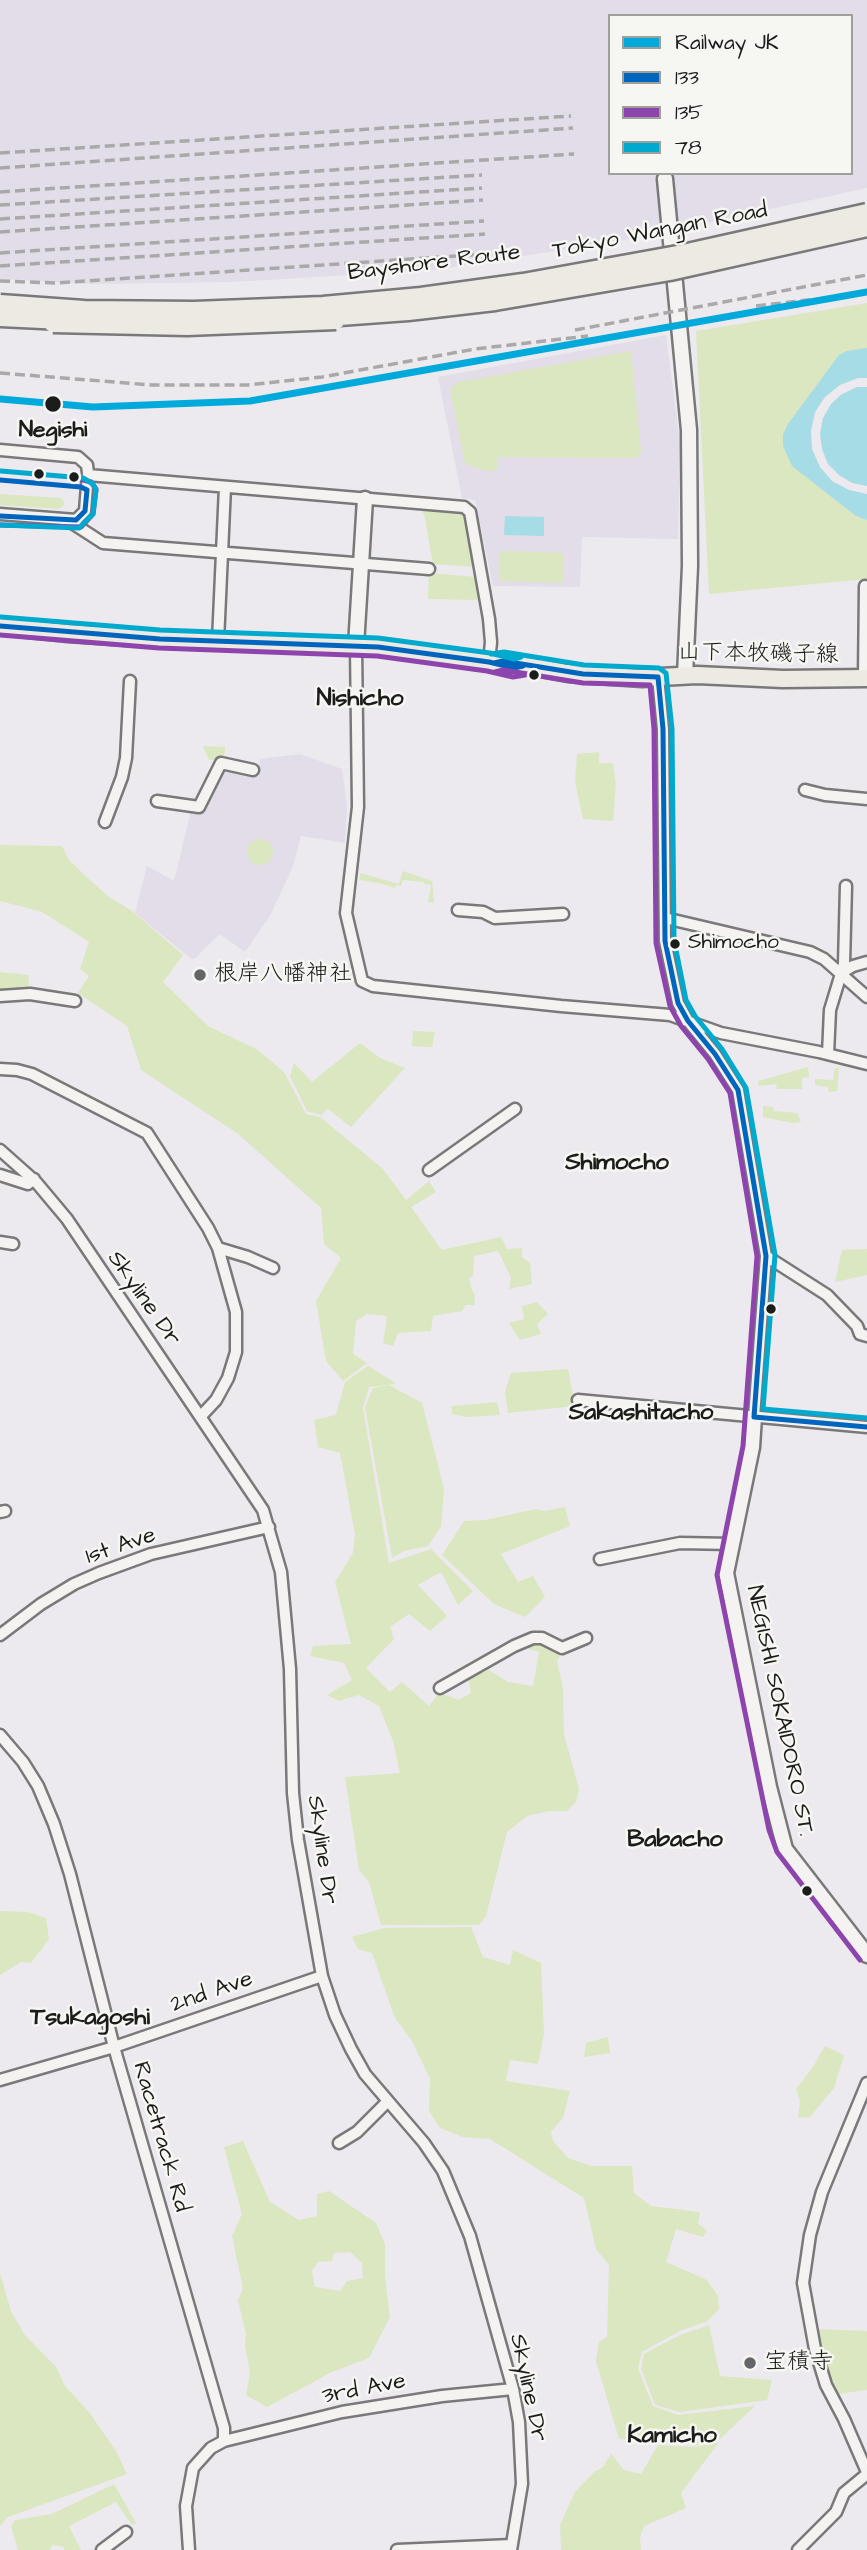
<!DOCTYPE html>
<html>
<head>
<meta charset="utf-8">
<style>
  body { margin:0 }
  #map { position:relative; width:867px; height:2550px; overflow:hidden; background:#eceaee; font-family:"Architects Daughter",sans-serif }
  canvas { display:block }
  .legend { position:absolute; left:608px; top:14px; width:245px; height:161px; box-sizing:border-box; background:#f6f6f2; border:2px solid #9f9f9c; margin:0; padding:9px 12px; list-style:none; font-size:21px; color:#1c1c1c }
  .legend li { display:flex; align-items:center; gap:14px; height:35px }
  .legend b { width:35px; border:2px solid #9f9f9c }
</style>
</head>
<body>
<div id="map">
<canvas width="867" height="2550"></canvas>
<ul class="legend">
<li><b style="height:9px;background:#01aadb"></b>Railway JK</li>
<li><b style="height:9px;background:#0065bd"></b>133</li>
<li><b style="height:9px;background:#8e44ad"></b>135</li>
<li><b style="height:9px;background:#00a9ce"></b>78</li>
</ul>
</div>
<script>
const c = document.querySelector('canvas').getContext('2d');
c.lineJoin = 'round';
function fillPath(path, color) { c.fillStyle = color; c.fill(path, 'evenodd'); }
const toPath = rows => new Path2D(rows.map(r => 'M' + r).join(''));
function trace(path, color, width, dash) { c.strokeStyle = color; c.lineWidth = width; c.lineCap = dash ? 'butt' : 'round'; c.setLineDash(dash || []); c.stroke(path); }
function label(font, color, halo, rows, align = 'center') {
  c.font = font + ' "Architects Daughter","Klee One",sans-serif'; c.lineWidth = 5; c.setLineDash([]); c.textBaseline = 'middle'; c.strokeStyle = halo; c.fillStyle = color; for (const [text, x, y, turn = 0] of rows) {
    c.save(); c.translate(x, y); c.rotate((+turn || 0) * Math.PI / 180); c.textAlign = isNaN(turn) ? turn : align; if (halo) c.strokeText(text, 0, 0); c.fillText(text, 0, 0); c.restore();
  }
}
fillPath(toPath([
  [0,0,867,0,867,188,637,238,435,270,232,282,89,284,0,279],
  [610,16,851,16,851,173,610,173],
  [666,335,680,444,678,539,582,537,580,587,493,586,475,500,462,498,438,377],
  [300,754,342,769,347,806,345,843,301,836,293,866,271,914,245,952,220,934,194,959,190,958,135,913,147,866,174,881,191,811,224,760,259,766,260,759]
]), '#e2dde8');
fillPath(toPath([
  [867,303,867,579,709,594,696,331],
  [631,351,641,452,637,458,498,457,497,470,486,471,465,464,450,389,458,382],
  [0,494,61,498,64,501,64,505,59,509,0,505],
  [421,510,459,513,465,517,474,567,433,564,424,514],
  [500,551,564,553,563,583,499,581],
  [429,573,477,577,479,600,428,599],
  [203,746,225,747,224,760,209,760],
  [599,752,599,763,613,763,616,784,613,821,583,819,575,782,577,754],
  '247 852a13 13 0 1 1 26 0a13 13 0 1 1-26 0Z',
  [0,845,62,846,69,860,91,881,109,897,131,910,183,955,163,982,208,1026,258,1050,284,1072,306,1114,320,1117,382,1168,406,1200,429,1181,436,1192,411,1207,442,1250,501,1237,507,1249,522,1248,522,1257,530,1263,532,1284,509,1289,511,1278,498,1251,474,1256,473,1276,469,1278,472,1290,475,1295,474,1305,466,1305,462,1311,433,1316,431,1331,398,1333,393,1346,383,1343,387,1316,367,1314,356,1321,353,1354,367,1363,343,1381,326,1361,316,1301,341,1258,324,1244,321,1208,237,1133,141,1070,127,1026,78,993,89,976,80,969,89,942,42,912,0,901],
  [403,871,432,881,434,903,428,902,431,885,424,884,424,882,403,880,401,886,396,885,395,888,379,883,360,880,360,873,399,884],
  [0,972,29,975,28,992,0,994],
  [413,1031,435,1032,432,1047,412,1046],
  [360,1043,380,1058,405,1068,351,1127,328,1109,321,1115,307,1111,290,1076,294,1063,312,1082],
  [808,1067,809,1077,802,1078,802,1089,777,1089,776,1084,759,1086,758,1081],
  [835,1068,839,1068,837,1091,829,1092,828,1087,815,1085,815,1079,833,1080],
  [763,1106,773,1107,774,1111,797,1113,801,1122,792,1123,763,1117],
  [867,1249,867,1275,835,1282,842,1250],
  [537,1302,548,1314,537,1324,541,1334,520,1340,509,1323,524,1319,522,1306],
  [368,1366,396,1383,389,1385,422,1403,444,1488,441,1527,428,1546,404,1551,392,1558,365,1407,373,1388,389,1385,369,1387,363,1408,389,1563,431,1549,473,1591,458,1605,441,1572,418,1585,447,1616,430,1631,409,1614,390,1627,394,1639,366,1668,390,1692,402,1682,429,1706,439,1693,459,1700,471,1693,468,1679,489,1670,508,1682,533,1686,539,1652,524,1647,523,1643,539,1640,563,1650,557,1661,563,1689,564,1734,579,1789,576,1802,567,1811,550,1811,527,1816,507,1832,486,1916,479,1925,381,1925,369,1882,359,1870,345,1777,400,1773,393,1741,379,1706,359,1695,339,1701,327,1695,352,1680,344,1663,310,1656,313,1646,351,1644,335,1582,353,1553,355,1534,340,1453,318,1447,314,1420,336,1415,345,1382],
  [568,1369,575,1406,508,1413,505,1392,511,1373],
  [497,1402,500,1415,466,1417,452,1414,452,1406],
  [565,1507,570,1526,501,1554,518,1582,533,1576,545,1597,525,1617,494,1604,442,1555,464,1521,485,1520,536,1509,544,1511],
  [0,1911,28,1912,46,1918,49,1939,31,1963,21,1962,0,1975],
  [471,1927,483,1957,510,1965,513,1950,541,1963,544,2034,538,2064,510,2060,506,2081,570,2091,563,2118,551,2132,553,2141,568,2158,591,2166,632,2166,634,2193,651,2206,700,2212,698,2224,707,2230,703,2237,676,2229,666,2262,707,2280,718,2296,719,2309,708,2321,680,2331,642,2352,638,2368,653,2406,678,2415,755,2406,720,2439,697,2445,619,2439,596,2361,599,2342,607,2337,609,2265,596,2249,584,2198,490,2139,463,2137,440,2128,429,2111,430,2079,412,2041,395,2018,372,1953,358,1949,352,1937,384,1928],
  [608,2037,610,2053,584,2057,586,2043],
  [825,2046,844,2055,834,2088,810,2117,798,2118,800,2101,796,2089,813,2067],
  [243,2141,270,2202,299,2220,317,2216,317,2194,329,2191,376,2223,385,2244,385,2278,390,2317,369,2358,332,2372,267,2407,246,2395,250,2373,245,2346,246,2334,238,2300,243,2289,232,2236,242,2214,224,2147],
  [350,2252,362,2263,363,2278,347,2281,340,2291,315,2287,312,2271,318,2262,332,2261,334,2253],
  [0,2273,11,2311,24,2334,56,2367,65,2386,89,2412,116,2451,127,2474,8,2517,0,2526],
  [709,2325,720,2376,772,2380,767,2400,680,2412,655,2405,641,2368,644,2354,680,2335],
  [815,2329,867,2331,867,2390,837,2394,829,2382],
  [719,2442,681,2493,686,2508,644,2526,640,2537,641,2550,561,2550,560,2525,575,2492,594,2472,603,2467,611,2454,624,2470,641,2474,658,2445,694,2447],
  [114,2484,136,2523,132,2525,116,2502,69,2526,81,2550,64,2550,64,2547,52,2545,50,2550,18,2550,11,2526,15,2520,52,2514]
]), '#dbe7c0');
fillPath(toPath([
  [867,348,867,520,856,516,792,466,783,446,783,434,788,424,839,355,847,351],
  [505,516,544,517,544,536,504,535]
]), '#a5dce6');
fillPath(toPath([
  [858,378,867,378,867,387,857,387,842,394,831,404,823,418,820,434,822,449,828,464,839,475,852,483,867,486,867,494,849,490,832,481,820,467,812,449,811,431,815,412,825,397,840,385]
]), '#eceaee');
const street = toPath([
  [0,450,78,457,87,465,88,473,85,511,76,520,0,514],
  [88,475,464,507,470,512,489,619,491,642,489,662],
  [69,521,103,543,429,569],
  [218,641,225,487],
  [356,646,358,807,346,913,362,981,373,986,561,1006,670,1015,721,1033,819,1052,867,1064],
  [658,677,663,729,665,941,678,1003,688,1021,715,1054,738,1090,766,1256,754,1417],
  [864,678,865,586],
  [805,790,825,795,867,799],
  [157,801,199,807,221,763,253,770],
  [105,822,122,777,126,758,130,681],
  [458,910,483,912,495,918,563,914],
  [665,918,810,952,824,959,867,997],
  [841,973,853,966,867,962],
  [0,996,30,994,75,1001],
  [828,1054,830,1010,844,964,846,886],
  [0,1069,17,1070,32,1074,147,1133,208,1228,218,1248,236,1312,236,1352,228,1378,216,1400,201,1416],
  [0,1150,36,1182,67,1219,263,1510,281,1572,290,1669,293,1793,298,1840,322,1976,335,2015,351,2049,365,2074,424,2143,443,2171,470,2236,513,2389,519,2422,522,2484,511,2550],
  [429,1170,515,1109],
  [0,1175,28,1184,34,1179],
  [0,1242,13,1244],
  [218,1248,248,1257,273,1268],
  [766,1256,827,1295,857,1326,860,1334,867,1336],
  [578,1400,867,1427],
  [0,1512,5,1511],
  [600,1559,680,1543,732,1544],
  [0,1635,41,1604,74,1584,99,1573,151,1554,269,1527],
  [440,1688,514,1646,533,1638,542,1638,562,1648,586,1638],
  [0,1735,23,1762,38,1786,54,1824,70,1874,114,2047,224,2428,224,2441,211,2448,193,2468,186,2506,189,2550],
  [0,2080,114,2047,322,1976],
  [867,2083,822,2192,810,2235,803,2283,815,2349,826,2385,844,2419,867,2472],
  [339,2143,357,2132,387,2102],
  [224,2441,342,2412,442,2396,513,2389],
  [102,2550,126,2532],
  [397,2550,511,2545],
  [798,2550,836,2512,844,2493,867,2474]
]);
const secondary = toPath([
  [665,179,689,430,690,566,685,676],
  [356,646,365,499],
  [754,1417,752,1447,726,1573,769,1787,785,1849,867,1955]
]);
const primary = toPath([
  [0,626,68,633,160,639,378,647,489,662,514,668,523,666],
  [513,663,568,673,642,678,697,675,783,679,867,678]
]);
trace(street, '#7a797a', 15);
trace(secondary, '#7a797a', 19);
trace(primary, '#7a797a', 21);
trace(street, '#f4f3f2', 10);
trace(secondary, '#f4f3f2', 14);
trace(primary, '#ede9e3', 16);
trace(toPath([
  [0,153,571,116],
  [0,168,573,128],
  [0,192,574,154],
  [0,205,482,175],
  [0,219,482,188],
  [0,232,483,200],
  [0,253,484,221],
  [0,266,485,234],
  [0,281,56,283,486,254],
  [756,306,843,296],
  [575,330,867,275],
  [0,373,152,385,248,385,322,377,475,349,588,336]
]), '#aaa9a9', 3.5, [10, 5]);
const highwayBridge = toPath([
  [0,304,84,310,194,311,323,306,421,297,523,283,683,254,867,213],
  [0,317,63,320],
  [326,317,408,311,495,301,670,271,867,227],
  [53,323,187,326,336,320]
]);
trace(highwayBridge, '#7a797a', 23, []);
trace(highwayBridge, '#ede9e3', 18);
trace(toPath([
  [0,480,81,487,87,490],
  [0,516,76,520,85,511,87,490],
  [0,626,160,639,378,647,489,662,514,668,523,666],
  [494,663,503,661,583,674,658,677],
  [658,677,663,729,665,941,678,1003,688,1021,715,1054,738,1090,766,1256,754,1417],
  [754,1417,867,1427]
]), '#0065bd', 5);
trace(toPath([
  [0,525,81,527,93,514,96,489,91,482,75,478],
  [0,635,159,648,377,656,487,671,513,677,525,675],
  [495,672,503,670,583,683,650,685,654,729,656,943,670,1006,681,1026,708,1059,730,1093,757,1256,743,1446,717,1575,769,1830,777,1852,860,1960]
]), '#8e44ad', 5);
trace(toPath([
  [0,525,79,528,93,514,96,490,93,484,83,478,1,471],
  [1,617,160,630,378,638,490,653,514,659,521,657],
  [491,654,504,652,584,665,659,668,666,673,672,729,674,940,686,1000,695,1016,722,1049,746,1088,775,1255,763,1409,867,1418]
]), '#00a9ce', 5);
trace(toPath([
  [0,399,93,407,250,401,867,292]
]), '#01aadb', 7);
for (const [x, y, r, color] of [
  [53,404,9,"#1c1c1c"],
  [39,474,6,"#1c1c1c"],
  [74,477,6,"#1c1c1c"],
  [534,675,6,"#1c1c1c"],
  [675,944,6,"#1c1c1c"],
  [200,975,7,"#656466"],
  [771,1309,6,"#1c1c1c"],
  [807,1891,6,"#1c1c1c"],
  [750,2363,7,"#656466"]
]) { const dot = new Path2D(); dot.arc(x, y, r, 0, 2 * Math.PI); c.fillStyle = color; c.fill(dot); trace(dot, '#f6f6f2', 2.5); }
label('21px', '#1c1c1c', '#f6f6f2', [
  ["Shimocho",688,944]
], 'left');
label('23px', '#1c1c1c', '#f6f6f2', [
  ["Tokyo Wangan Road",660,232,-11],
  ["Bayshore Route",434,264,-7],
  ["山下本牧磯子線",758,655,1],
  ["Skyline Dr",143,1299,55],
  ["1st Ave",121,1547,-19],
  ["NEGISHI SOKAIDORO ST.",779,1711,78],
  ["Skyline Dr",321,1850,82],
  ["2nd Ave",212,1993,-19],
  ["Racetrack Rd",160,2137,74],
  ["Skyline Dr",527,2388,78],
  ["3rd Ave",364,2390,-11]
]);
label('bold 23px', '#1c1c1c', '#f6f6f2', [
  ["Negishi",53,431]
]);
label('23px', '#1c1c1c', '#f6f6f2', [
  ["根岸八幡神社",214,975],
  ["宝積寺",764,2363]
], 'left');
label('bold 24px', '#1c1c1c', '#f6f6f2', [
  ["Nishicho",360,700],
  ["Shimocho",617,1164],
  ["Sakashitacho",641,1414],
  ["Babacho",675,1841],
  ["Tsukagoshi",90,2019],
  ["Kamicho",672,2437]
]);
</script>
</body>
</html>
